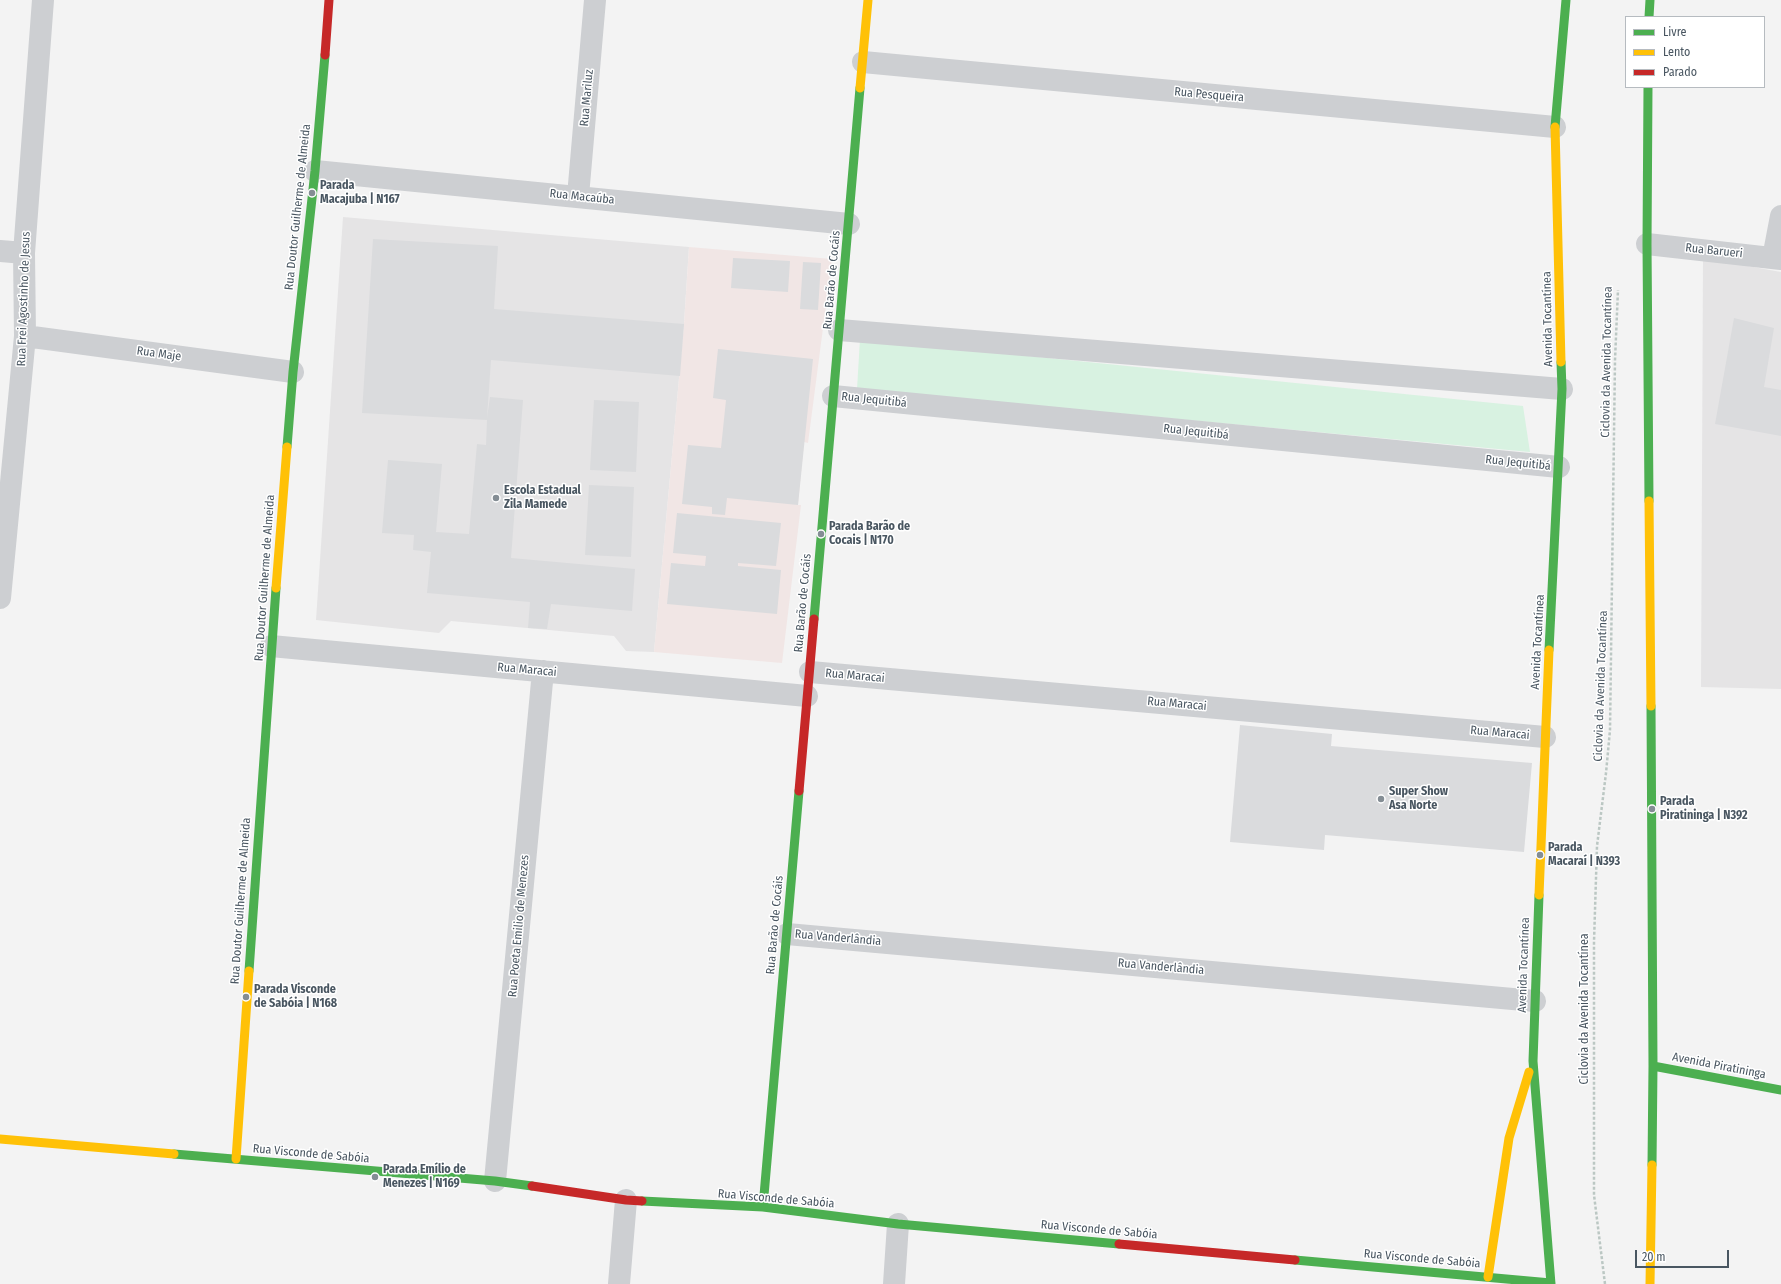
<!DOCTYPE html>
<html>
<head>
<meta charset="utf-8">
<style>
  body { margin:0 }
  #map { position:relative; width:1781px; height:1284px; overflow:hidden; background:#f3f3f3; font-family:"Fira Sans Condensed",sans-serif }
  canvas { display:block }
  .legend { position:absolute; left:1625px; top:16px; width:140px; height:72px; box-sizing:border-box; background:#fff; border:1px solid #b6bbc0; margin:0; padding:5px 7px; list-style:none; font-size:12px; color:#495661 }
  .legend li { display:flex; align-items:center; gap:8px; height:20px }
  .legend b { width:20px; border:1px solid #b6bbc0 }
  .scale { position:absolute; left:1635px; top:1250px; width:94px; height:18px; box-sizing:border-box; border:2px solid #495661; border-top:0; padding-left:5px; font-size:12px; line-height:14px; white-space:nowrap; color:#495661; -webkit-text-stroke:3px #fff; paint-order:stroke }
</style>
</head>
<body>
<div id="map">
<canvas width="1781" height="1284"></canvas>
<ul class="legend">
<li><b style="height:5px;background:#4caf50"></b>Livre</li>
<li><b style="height:5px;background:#ffc107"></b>Lento</li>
<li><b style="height:5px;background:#c62828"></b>Parado</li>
</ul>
<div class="scale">20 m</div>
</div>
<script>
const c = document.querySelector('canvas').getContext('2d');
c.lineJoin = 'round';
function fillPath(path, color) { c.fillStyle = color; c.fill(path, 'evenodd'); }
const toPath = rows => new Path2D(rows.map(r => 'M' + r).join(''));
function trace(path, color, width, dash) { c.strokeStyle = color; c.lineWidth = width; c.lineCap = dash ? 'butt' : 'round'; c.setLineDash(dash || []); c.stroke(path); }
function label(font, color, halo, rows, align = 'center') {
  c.font = font + ' "Fira Sans Condensed",sans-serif'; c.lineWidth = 3; c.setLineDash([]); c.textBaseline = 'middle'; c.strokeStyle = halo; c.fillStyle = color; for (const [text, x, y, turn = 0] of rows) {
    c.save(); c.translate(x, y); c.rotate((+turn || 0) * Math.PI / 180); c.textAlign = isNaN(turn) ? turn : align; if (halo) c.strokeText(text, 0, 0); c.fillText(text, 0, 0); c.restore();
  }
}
fillPath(toPath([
  [343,217,689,247,684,324,654,652,626,651,614,636,451,621,439,633,316,620],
  [1703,258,1781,272,1781,689,1701,687]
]), '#e5e4e5');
fillPath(toPath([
  [689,247,832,259,808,443,804,442,798,505,801,505,782,663,654,652,684,324]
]), '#f1e6e5');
fillPath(toPath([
  [860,339,1523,406,1530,452,857,389]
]), '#d8f2e1');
fillPath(toPath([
  [373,239,498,246,494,309,684,324,680,376,491,360,487,418,490,397,523,400,511,558,635,569,632,611,551,604,547,629,528,628,530,602,427,593,431,552,413,550,414,535,382,533,388,460,442,464,436,532,469,534,477,444,486,445,487,420,362,413],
  [733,258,790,261,788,292,731,288],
  [803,262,821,263,818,310,800,309],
  [1734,318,1774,328,1764,387,1781,390,1781,436,1715,424],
  [718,349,813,359,798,505,727,498,725,515,712,514,712,507,682,504,688,445,721,448,726,400,713,398],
  [594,400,639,402,636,472,590,470],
  [589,485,634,487,631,557,585,555],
  [677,513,781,523,776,566,738,563,738,566,781,570,777,614,667,604,671,563,705,566,706,556,673,553],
  [1240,725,1332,734,1331,746,1532,763,1524,852,1325,835,1324,850,1230,842]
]), '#dadbdd');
trace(toPath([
  [1605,1284,1594,1195,1594,942,1597,846,1606,773,1610,730,1615,360,1618,290]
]), '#bbc7c3', 2.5, [3, 2]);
trace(toPath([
  [863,62,1555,127],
  [315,171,849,224],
  [578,196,595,0],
  [1647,244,1781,259],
  [0,251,24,253],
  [1773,258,1781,216],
  [839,330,1562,389],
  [25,336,293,372],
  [833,396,1559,467],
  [0,598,25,336,24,253,43,0],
  [271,646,807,696],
  [810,672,1545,737],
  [787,934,1535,1001],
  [495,1181,543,671],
  [619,1284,626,1200],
  [894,1284,898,1224]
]), '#cdcfd2', 22);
trace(toPath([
  [1649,17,1650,0],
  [1648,87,1647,244,1649,501],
  [1555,127,1566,0],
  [287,447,293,372,315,171,325,55],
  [814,619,860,88],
  [1549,650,1562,389,1561,362],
  [1651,706,1653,1066,1652,1165],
  [1539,895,1533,1061,1551,1284],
  [249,971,276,588],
  [1653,1066,1781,1090],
  [174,1154,495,1181,532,1186],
  [642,1201,763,1207,898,1224,1119,1244],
  [763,1207,799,791],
  [1295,1260,1551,1283]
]), '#4caf50', 9);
trace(toPath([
  [860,88,868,0],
  [1555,127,1561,362],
  [1649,501,1651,706],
  [276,588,287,447],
  [1539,895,1549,650],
  [0,1139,174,1154],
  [236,1159,249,971],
  [1488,1277,1509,1138,1529,1072],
  [1650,1284,1652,1165]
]), '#ffc107', 9);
trace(toPath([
  [325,55,329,0],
  [799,791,814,619],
  [532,1186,626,1200,642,1201],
  [1119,1244,1295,1260]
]), '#c62828', 9);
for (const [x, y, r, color] of [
  [312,193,4,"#848d94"],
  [496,498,4,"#848d94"],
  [821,534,4,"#848d94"],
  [1381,799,4,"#848d94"],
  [1652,809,4,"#848d94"],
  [1540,855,4,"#848d94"],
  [246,997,4,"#848d94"],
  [375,1177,4,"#848d94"]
]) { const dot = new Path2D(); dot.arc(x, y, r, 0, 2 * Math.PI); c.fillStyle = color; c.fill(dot); trace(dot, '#fff', 1.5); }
label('12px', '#495661', '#fff', [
  ["Rua Pesqueira",1209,95,5],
  ["Rua Mariluz",587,98,-85],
  ["Rua Macaúba",582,197,6],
  ["Rua Doutor Guilherme de Almeida",298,207,-84],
  ["Rua Barueri",1714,251,6],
  ["Rua Barão de Cocáis",832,280,-85],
  ["Rua Frei Agostinho de Jesus",24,299,-88],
  ["Avenida Tocantínea",1548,319,-91],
  ["Rua Maje",159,354,8],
  ["Ciclovia da Avenida Tocantínea",1607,362,-89],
  ["Rua Jequitibá",874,400,6],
  ["Rua Jequitibá",1196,432,6],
  ["Rua Jequitibá",1518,463,6],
  ["Rua Doutor Guilherme de Almeida",265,578,-86],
  ["Rua Barão de Cocáis",803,603,-85],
  ["Avenida Tocantínea",1538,642,-87],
  ["Rua Maracai",527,670,5],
  ["Rua Maracai",855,676,5],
  ["Ciclovia da Avenida Tocantínea",1601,686,-88],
  ["Rua Maracai",1177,704,5],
  ["Rua Maracai",1500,733,5],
  ["Rua Doutor Guilherme de Almeida",241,901,-86],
  ["Rua Barão de Cocáis",775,925,-85],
  ["Rua Poeta Emilio de Menezes",519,926,-85],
  ["Rua Vanderlândia",838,938,5],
  ["Avenida Tocantínea",1524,965,-88],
  ["Rua Vanderlândia",1161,967,5],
  ["Ciclovia da Avenida Tocantínea",1585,1009,-90],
  ["Avenida Piratininga",1719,1066,11],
  ["Rua Visconde de Sabóia",311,1154,5],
  ["Rua Visconde de Sabóia",776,1199,5],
  ["Rua Visconde de Sabóia",1099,1230,5],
  ["Rua Visconde de Sabóia",1422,1259,5]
]);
label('bold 12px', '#495661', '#fff', [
  ["Parada",320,186],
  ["Macajuba | N167",320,200],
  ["Escola Estadual",504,491],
  ["Zila Mamede",504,505],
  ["Parada Barão de",829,527],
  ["Cocais | N170",829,541],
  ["Super Show",1389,792],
  ["Asa Norte",1389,806],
  ["Parada",1660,802],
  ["Piratininga | N392",1660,816],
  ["Parada",1548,848],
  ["Macaraí | N393",1548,862],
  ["Parada Visconde",254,990],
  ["de Sabóia | N168",254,1004],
  ["Parada Emílio de",383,1170],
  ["Menezes | N169",383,1184]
], 'left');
</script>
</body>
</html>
